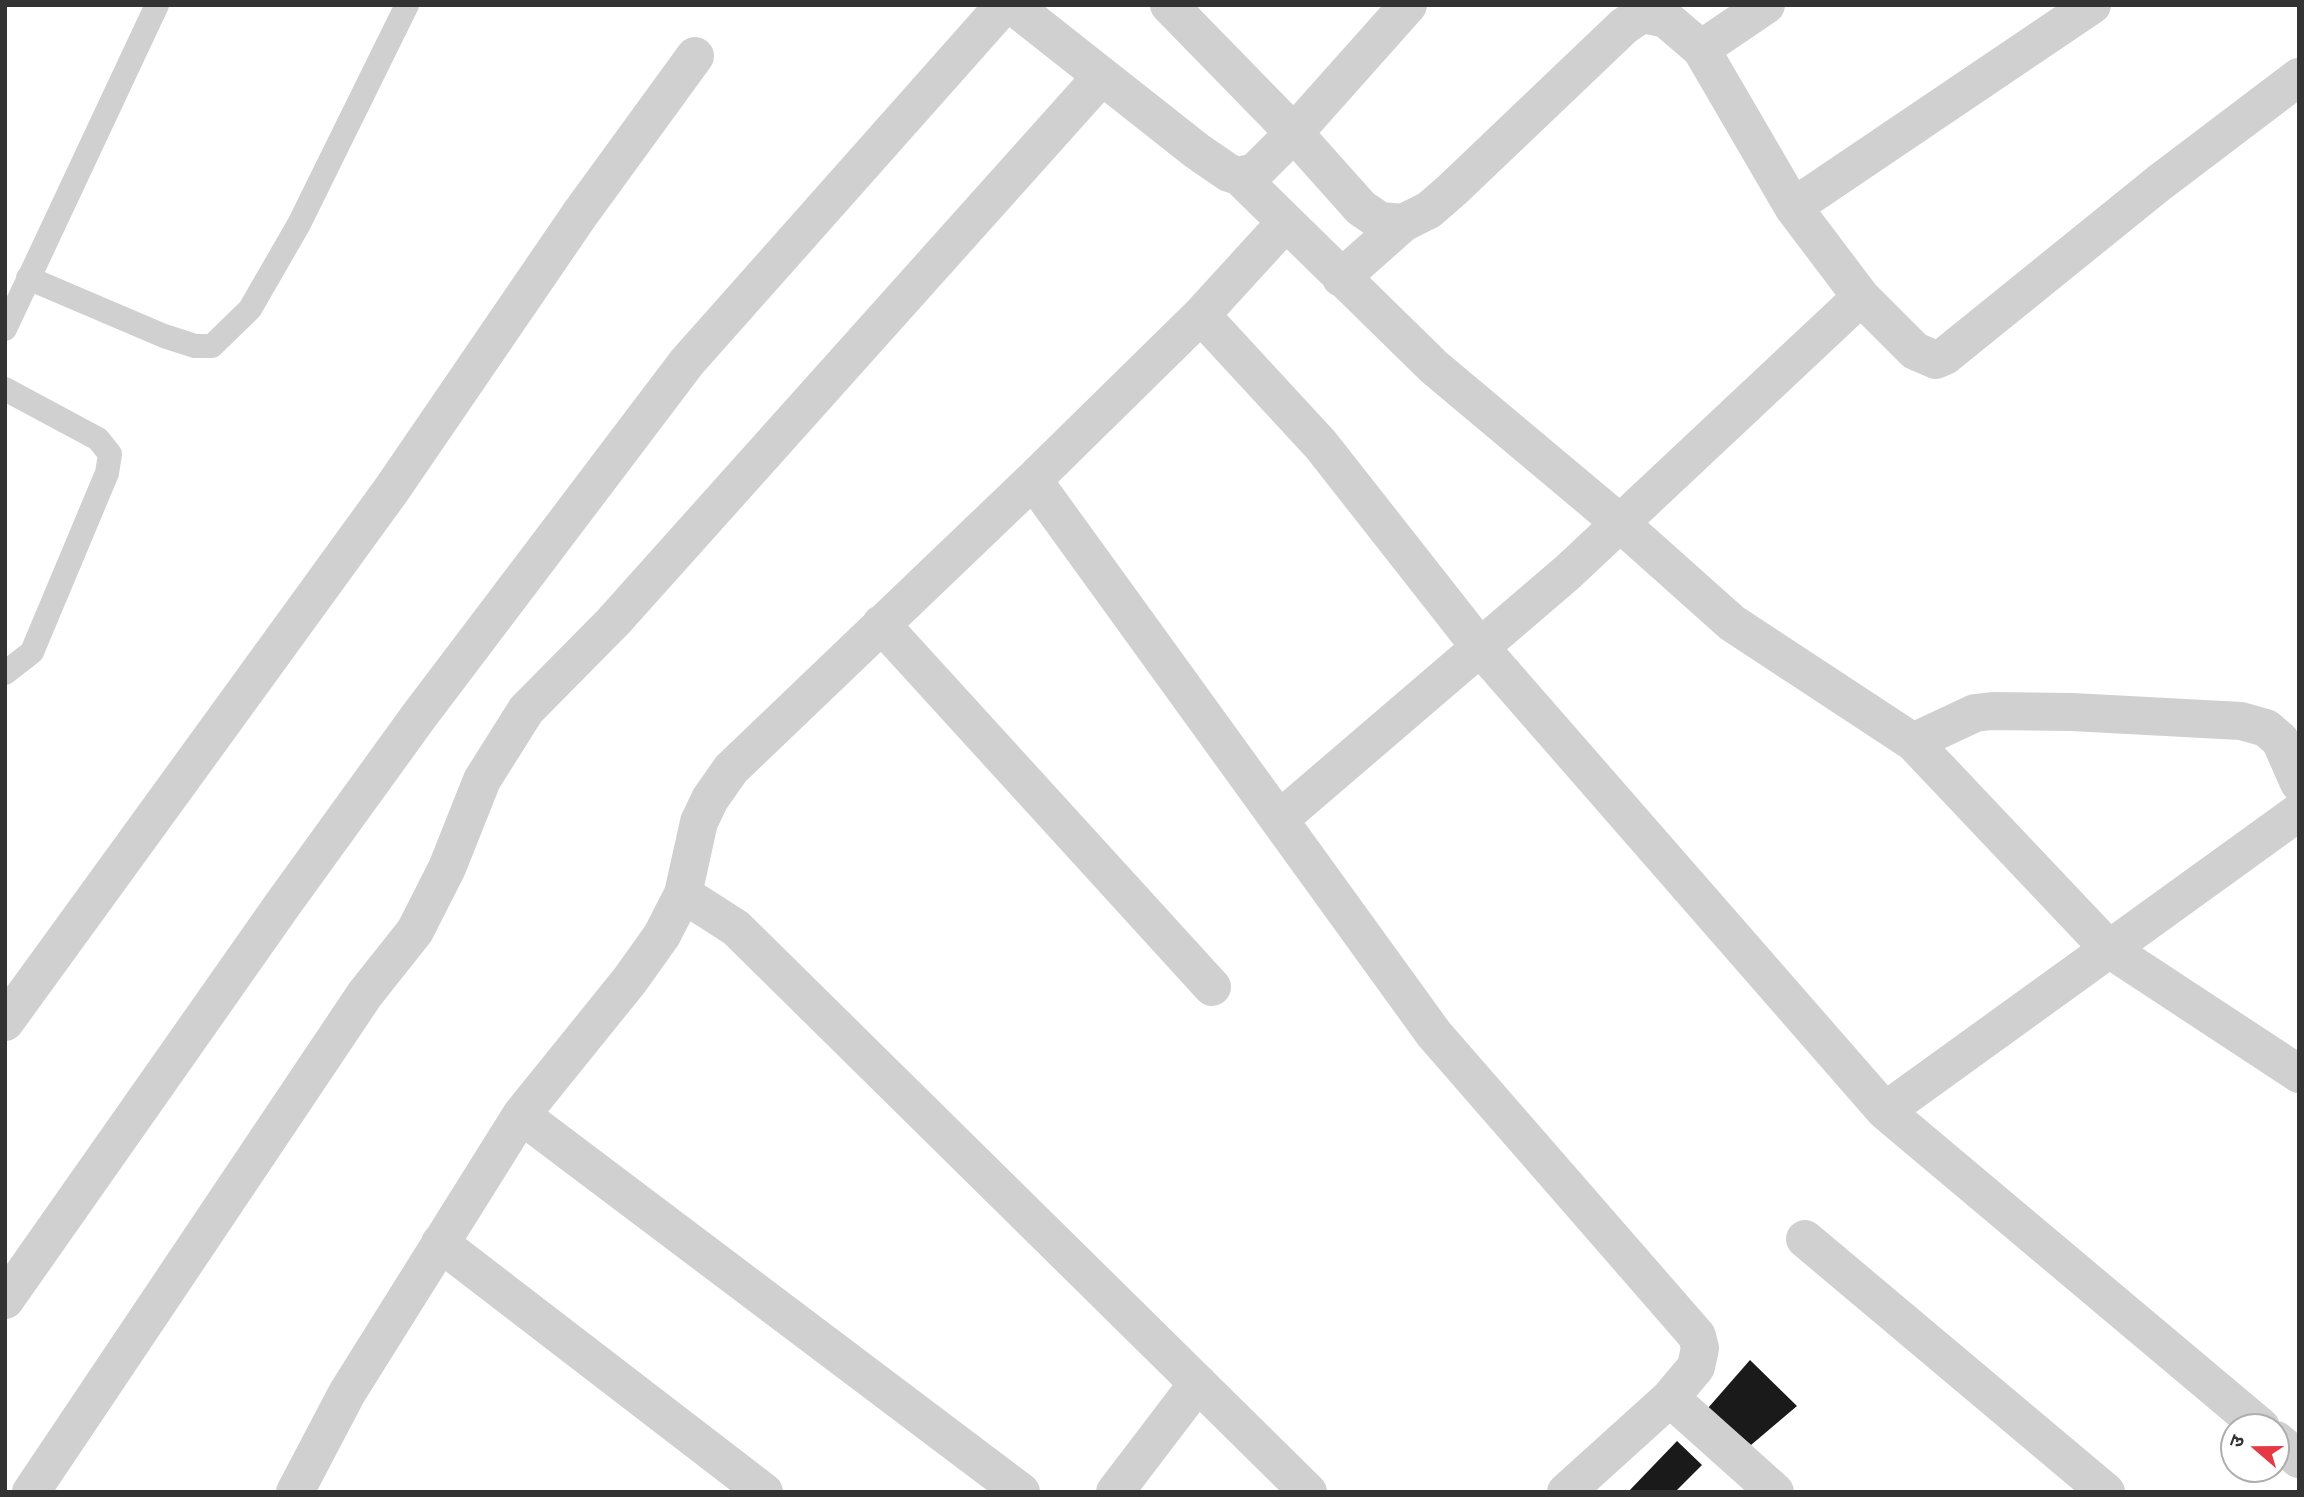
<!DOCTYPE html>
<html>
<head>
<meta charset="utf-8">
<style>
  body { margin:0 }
  #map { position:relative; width:2304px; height:1497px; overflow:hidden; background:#fff; font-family:Arial,"Noto Sans Devanagari",sans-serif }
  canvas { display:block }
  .frame { position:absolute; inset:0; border:7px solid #333; pointer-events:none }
  .north { position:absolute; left:2220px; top:1413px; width:70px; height:70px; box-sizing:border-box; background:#fff; border:2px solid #adadad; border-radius:50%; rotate:290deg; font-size:19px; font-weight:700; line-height:28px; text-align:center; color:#333 }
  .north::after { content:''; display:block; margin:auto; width:24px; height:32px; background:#e63946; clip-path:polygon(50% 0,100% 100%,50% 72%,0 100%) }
</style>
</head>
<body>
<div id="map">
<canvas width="2304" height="1497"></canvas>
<div class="frame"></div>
<div class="north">उ</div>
</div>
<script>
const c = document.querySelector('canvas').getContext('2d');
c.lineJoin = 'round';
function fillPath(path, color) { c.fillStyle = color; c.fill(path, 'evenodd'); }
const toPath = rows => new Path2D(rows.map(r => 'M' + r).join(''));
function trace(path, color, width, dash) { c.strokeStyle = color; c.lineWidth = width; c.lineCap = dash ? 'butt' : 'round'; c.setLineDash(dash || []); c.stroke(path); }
fillPath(toPath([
  [1750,1360,1797,1406,1751,1445,1708,1408],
  [1677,1441,1702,1465,1675,1492,1628,1492]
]), '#1a1a1a');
trace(toPath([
  [28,278,164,336,195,346,212,346,250,309,299,224,407,5],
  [5,329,157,5],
  [5,389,98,439,110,454,107,473,32,652,5,673]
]), '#d0d0d0', 24);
trace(toPath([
  [1012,5,1197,151,1229,173,1239,176,1255,172,1294,133,1408,5],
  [1169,5,1294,133,1361,208,1380,221,1403,223,1429,210,1452,190,1624,26,1642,14,1666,19,1701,49,1793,207,1861,297,1915,351,1936,360,1945,356,2159,183,2299,77],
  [1701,49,1766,5],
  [1239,176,1434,367,1620,523,1732,623,1913,742,2109,949,2299,1074],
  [1793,207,2092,5],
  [1341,278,1403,223],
  [1201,315,1321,445,1479,646,1885,1111],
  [1033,480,1434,1034,1697,1336,1700,1348,1696,1367,1670,1398,1566,1492],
  [881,624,1212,987],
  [1913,742,1975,713,1992,711,2072,712,2241,721,2266,728,2280,740,2299,783],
  [1281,818,1568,572,1861,297],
  [683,894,736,928,1308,1492],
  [5,1022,392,489,580,214,695,56],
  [521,1115,1021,1492],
  [1805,1239,2106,1492],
  [440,1243,764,1492],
  [5,1300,283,904,419,716,687,362,1004,5],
  [1670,1398,1775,1492],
  [2261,1427,1885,1111,2299,812],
  [2276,1440,2299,1459],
  [31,1492,365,994,415,931,447,868,482,780,526,710,613,622,1102,76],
  [295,1492,347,1393,521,1115,630,980,662,935,683,894,699,822,710,799,731,769,1033,480,1201,315,1286,222],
  [1115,1492,1198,1383]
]), '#d0d0d0', 38);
</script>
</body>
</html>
